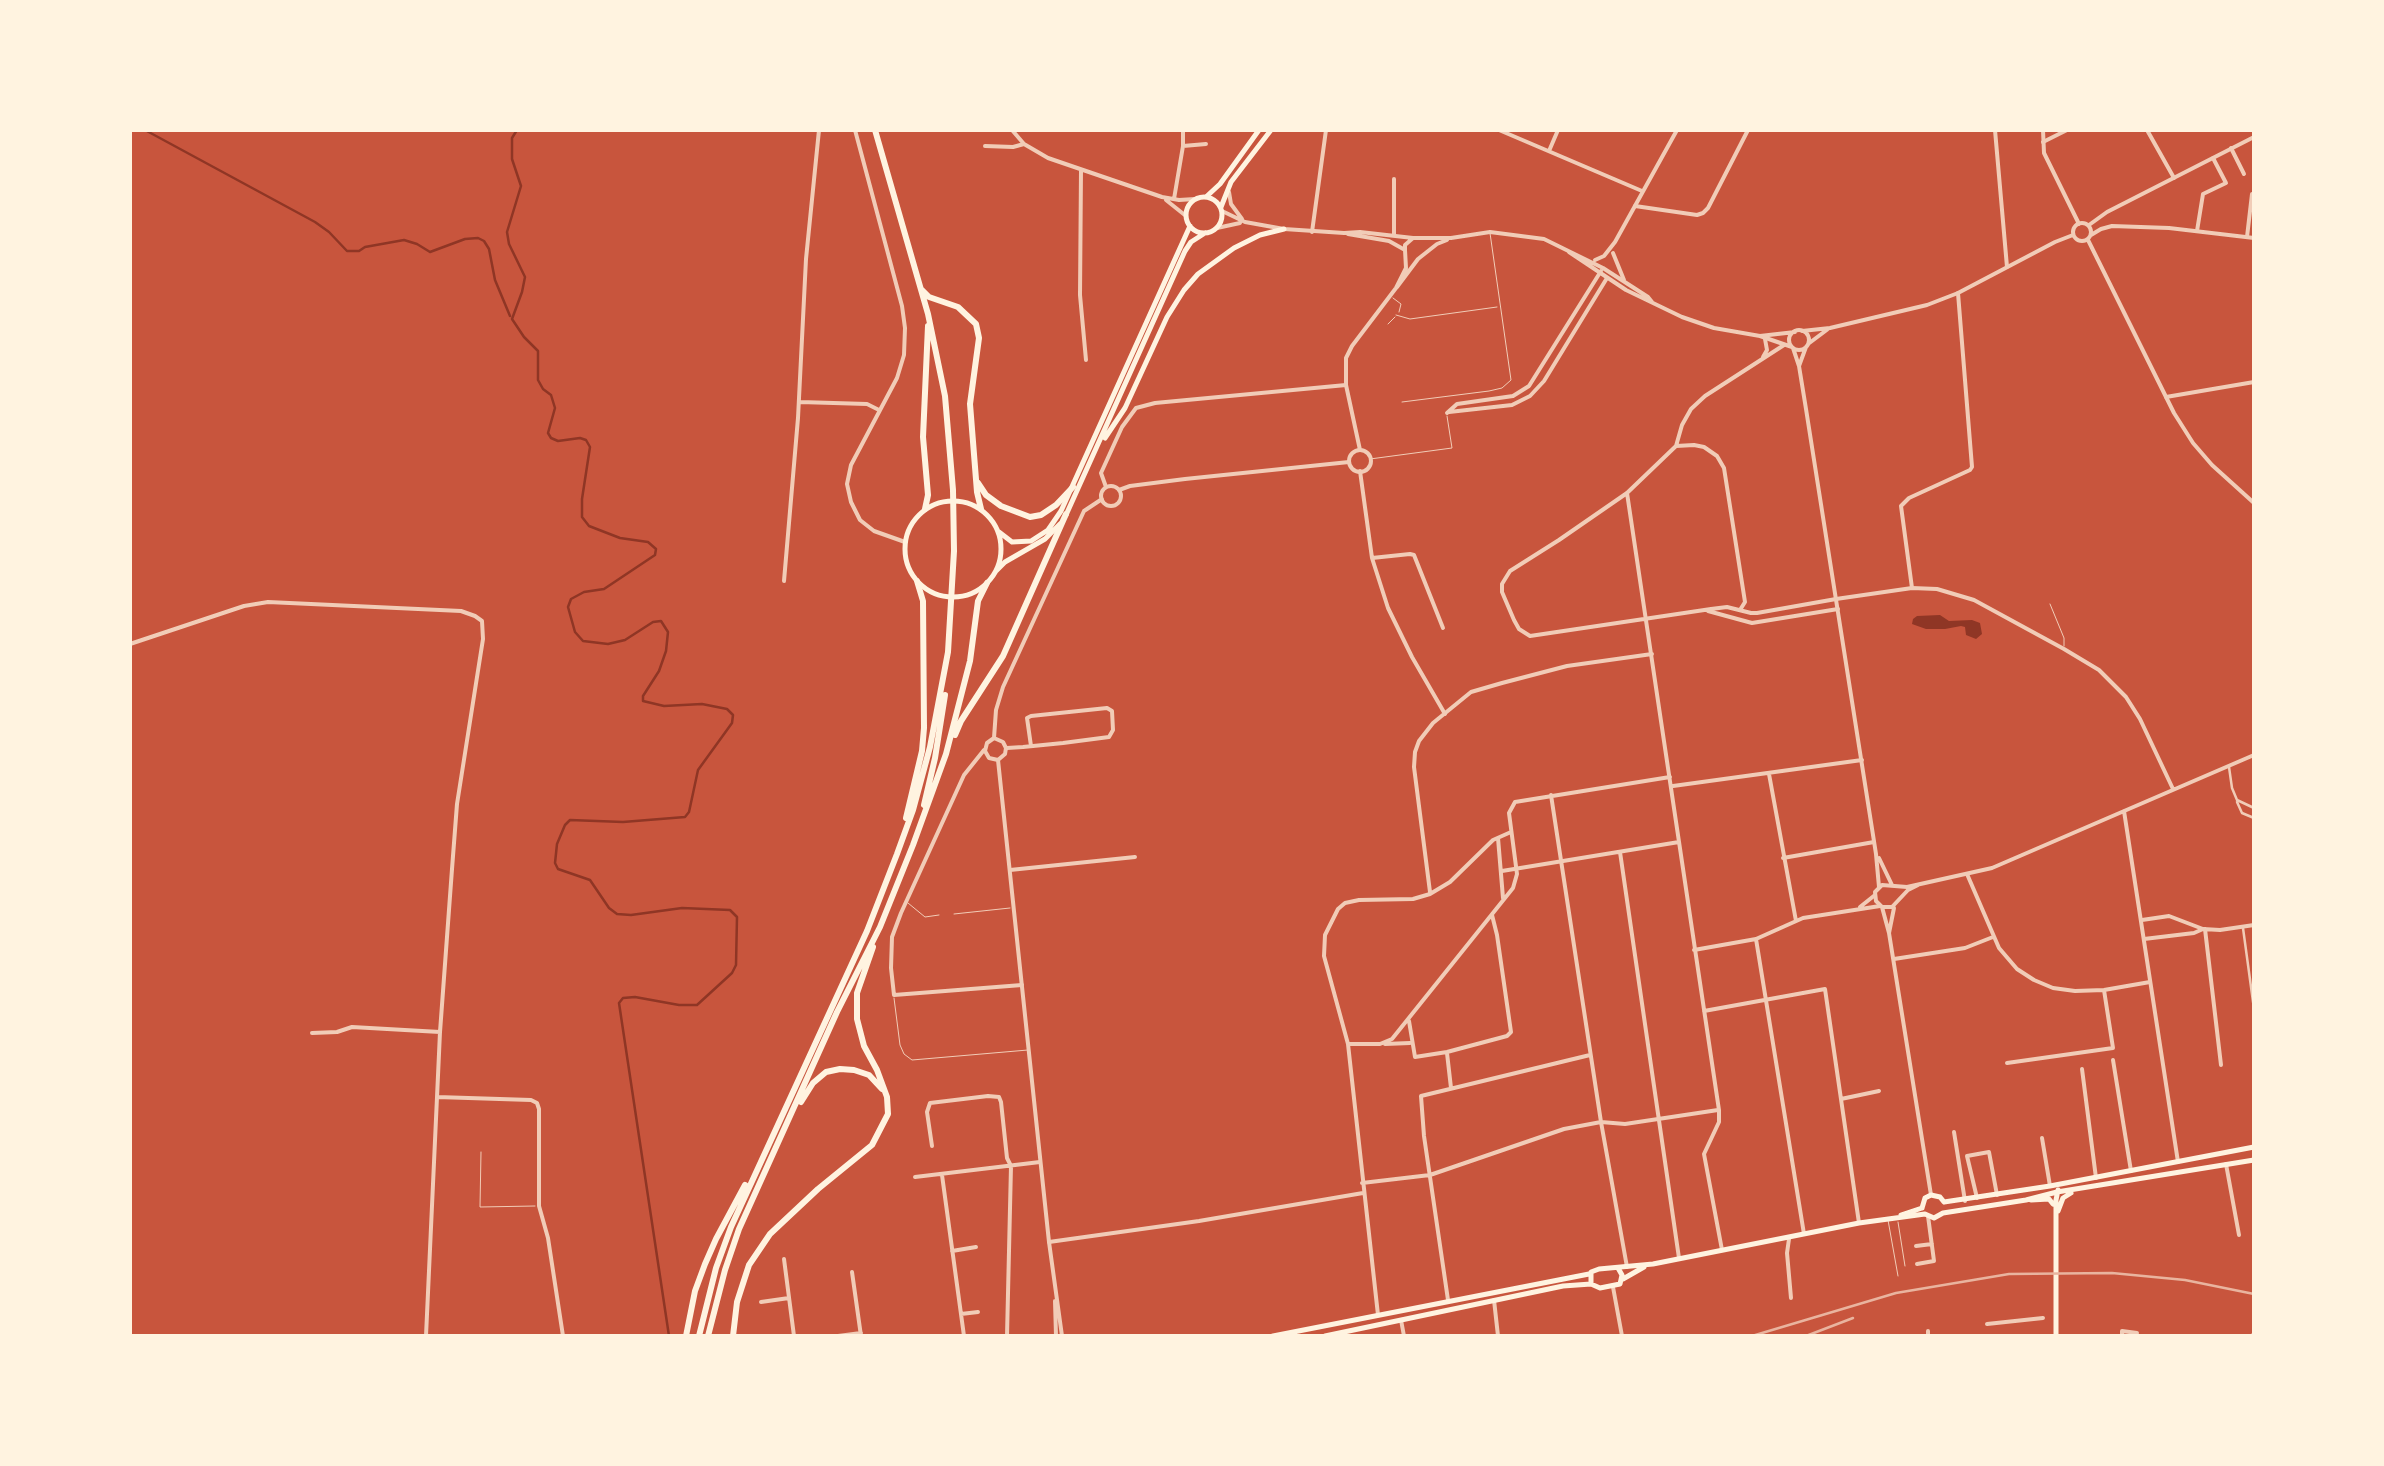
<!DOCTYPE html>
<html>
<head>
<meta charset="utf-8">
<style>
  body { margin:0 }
  #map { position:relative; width:2384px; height:1466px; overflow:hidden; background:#c8553d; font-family:"Sofia Sans Condensed",sans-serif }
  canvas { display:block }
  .frame { position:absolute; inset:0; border:132px solid #fff3e0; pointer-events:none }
</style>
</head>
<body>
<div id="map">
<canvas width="2384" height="1466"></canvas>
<div class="frame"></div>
</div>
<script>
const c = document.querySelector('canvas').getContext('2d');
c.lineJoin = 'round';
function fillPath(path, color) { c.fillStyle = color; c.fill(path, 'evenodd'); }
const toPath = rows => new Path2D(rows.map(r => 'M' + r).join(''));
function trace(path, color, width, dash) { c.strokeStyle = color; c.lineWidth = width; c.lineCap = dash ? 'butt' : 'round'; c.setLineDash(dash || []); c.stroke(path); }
fillPath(toPath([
  [1940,615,1949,621,1972,620,1980,623,1982,634,1976,639,1966,635,1965,627,1961,626,1945,629,1926,629,1912,624,1913,619,1917,616]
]), '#8f3625');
trace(toPath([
  [145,130,315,222,329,232,347,251,359,251,365,247,404,240,417,244,430,252,465,239,478,238,484,241,489,249,495,280,510,316],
  [517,130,512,138,512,159,521,186,507,232,509,244,525,277,522,292,512,319,524,337,538,351,538,380,543,389,551,395,555,408,548,433,551,438,558,441,580,438,586,440,590,447,582,499,582,517,589,526,620,538,648,542,656,549,655,555,604,589,584,592,571,599,568,607,575,632,583,641,608,644,625,640,653,622,661,621,668,632,666,651,659,671,643,696,643,701,664,706,702,704,727,709,733,715,732,723,698,770,689,812,685,817,623,822,570,820,565,825,557,844,555,863,558,869,590,880,609,908,617,914,631,915,682,908,730,910,737,917,736,965,732,973,697,1005,679,1005,635,997,623,998,619,1003,669,1336]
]), '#8f3625', 2.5);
trace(toPath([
  [1393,298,1401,304,1399,312],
  [1396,315,1410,319,1497,307],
  [1388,324,1395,317],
  [1402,402,1489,391,1502,388,1511,380,1490,233],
  [1370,459,1452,448,1447,416],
  [2050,604,2064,638,2064,646],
  [908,903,925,917,939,915],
  [954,914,1010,908],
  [894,998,900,1045,904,1054,912,1060,1028,1050],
  [481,1152,480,1207,535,1206],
  [1888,1220,1898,1276],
  [1898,1222,1905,1266]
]), '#f1ccb7', 1);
trace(toPath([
  [2229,767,2232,788,2237,800,2254,808],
  [2237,802,2242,813,2254,818],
  [2243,928,2254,1009]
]), '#f1ccb7', 2.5);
trace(toPath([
  [1012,130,1024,144,1048,158,1162,197,1179,200,1195,199],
  [1499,130,1642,191],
  [1995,130,2007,267],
  [2147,130,2174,178],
  [2043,142,2067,130],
  [985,146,1013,147,1024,144],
  [1183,146,1206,144],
  [2231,148,2244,174],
  [1549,151,1558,130],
  [1081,170,1080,295,1086,360],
  [1174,199,1183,146,1183,130],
  [1166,200,1186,216],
  [1635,206,1697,215,1703,213,1708,208,1748,130],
  [2197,231,2203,194,2226,183,2213,158],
  [1312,232,1326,130],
  [1394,235,1394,179],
  [2247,237,2252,194],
  [1763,357,1767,350,1765,339],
  [2166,397,2254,382],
  [800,402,867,404,879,410],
  [1449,412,1512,405,1530,396,1544,381,1607,278],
  [1447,413,1457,404,1513,396,1529,386,1601,271],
  [1676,446,1682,425,1691,409,1705,396,1784,345],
  [1360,471,1372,558,1388,608,1412,657,1445,714],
  [1106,487,1101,473,1122,427,1136,408,1155,403,1346,385],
  [1627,493,1719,1110,1719,1122,1704,1154,1722,1250],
  [1372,558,1410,554,1414,555,1443,628],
  [784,581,798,418,806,259,819,130],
  [1912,588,1901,506,1909,498,1970,470,1972,467,1958,293],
  [1740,610,1745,602,1724,468,1717,456,1704,447,1694,445,1676,446,1627,493,1559,540,1510,571,1502,584,1502,592,1514,620,1519,629,1530,636,1711,609,1727,607,1751,613,1757,613,1836,599],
  [1708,611,1752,623,1838,609],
  [130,644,244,606,268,602,461,611,475,616,482,621,483,639,457,804,452,869,440,1032,426,1336],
  [1007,748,1023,747,1063,743,1109,737,1113,730,1112,711,1107,708,1031,716,1027,718,1031,746],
  [984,750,964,775,901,913,892,937,891,968,894,995,1022,985],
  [1769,774,1796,921],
  [1673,786,1862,760],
  [1551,795,1601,1122,1627,1267],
  [1498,838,1503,898],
  [1620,852,1679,1258],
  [1783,858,1874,842],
  [1010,870,1135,857],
  [1502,871,1679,842],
  [1967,874,1999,948,2017,969,2034,980,2053,988,2075,991,2104,990,2150,982],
  [1430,892,1414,767,1415,752,1419,741,1433,723,1471,692,1502,683,1567,666,1652,654],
  [1860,907,1875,895],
  [2142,920,2169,916,2203,929],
  [2205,929,2221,1065],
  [1756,939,1804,1234],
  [2144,939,2194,933,2203,929,2220,930,2254,925],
  [1694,950,1756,939,1803,918,1880,906],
  [1894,959,1965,948,1993,937],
  [1704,1011,1825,989,1859,1223],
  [1409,1021,1415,1057,1447,1052,1507,1036,1511,1032,1497,935,1492,915],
  [312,1033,337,1032,352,1027,440,1032],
  [1348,1044,1380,1044,1392,1039,1513,888,1517,874,1509,813,1515,802,1670,777],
  [1385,1044,1410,1043],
  [1447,1053,1451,1088],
  [2113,1060,2131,1171],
  [2007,1063,2113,1048,2104,990],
  [2082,1069,2096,1178],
  [437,1097,531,1100,537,1103,539,1109,539,1206,548,1238,563,1336],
  [1841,1099,1879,1091],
  [1954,1132,1965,1201],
  [2042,1138,2050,1186],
  [932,1146,927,1112,930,1103,988,1096,999,1097,1001,1102,1007,1158,1011,1166,1007,1336],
  [2226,1164,2239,1235],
  [942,1175,964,1336],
  [915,1177,1040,1162],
  [1362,1183,1430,1175,1564,1129,1601,1122,1625,1124,1718,1110],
  [1977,1198,1967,1156,1989,1152,1997,1195],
  [1789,1239,1787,1253,1791,1298],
  [1049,1242,1199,1221,1363,1193],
  [1916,1246,1932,1244],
  [952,1251,976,1247],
  [784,1259,794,1336],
  [1917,1264,1934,1261,1928,1216],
  [852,1272,861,1336],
  [1613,1287,1622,1336],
  [1448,1300,1424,1136,1421,1096,1590,1055],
  [1494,1300,1498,1336],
  [761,1302,789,1298],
  [961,1314,978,1312],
  [1378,1315,1348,1044,1324,956,1325,935,1338,909,1345,903,1359,900,1413,899,1430,894,1450,882,1493,840,1511,832],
  [1401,1320,1404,1336],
  [1987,1324,2043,1318],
  [838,1336,861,1333],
  [1928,1336,1928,1331],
  [2122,1336,2122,1331,2137,1333],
  [2252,1336,2254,1334]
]), '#f1ccb7', 4);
trace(toPath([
  [855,130,902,306,905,328,904,355,897,378,851,465,847,484,851,502,860,520,874,531,905,542],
  [2043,130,2044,153,2079,224],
  [1229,192,1231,204,1242,219],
  [1222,211,1245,222,1284,229,1344,233,1360,232,1413,238],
  '2073 232a9 9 0 1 1 18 0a9 9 0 1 1-18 0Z',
  [2089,225,2107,212,2254,137],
  [1217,228,1240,223],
  [1348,234,1389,241,1405,250],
  [2091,235,2101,229,2112,226,2169,228,2254,238],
  [2088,240,2174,413,2193,443,2212,465,2254,503],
  [1405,250,1405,245,1413,238,1451,238,1490,232,1544,239,1603,268,1648,297,1652,302],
  [1569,252,1626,290,1682,317,1714,328,1760,336,1792,347],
  [1613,253,1624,280],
  [1595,260,1604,256,1615,242,1677,130],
  [1397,287,1418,259,1437,244,1447,240],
  '1789 340a10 10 0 1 1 20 0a10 10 0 1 1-20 0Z',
  [1802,331,1830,328,1927,305,1958,293,2055,242,2073,235],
  [1760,336,1795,332],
  [1808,344,1828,329],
  [1793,348,1799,366,1806,409,1876,854,1879,887],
  [1799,366,1806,347],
  [1360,450,1346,385,1346,358,1352,346,1396,288,1406,268,1405,250],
  '1349 461a11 11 0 1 1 22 0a11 11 0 1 1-22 0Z',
  '1101 496a10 10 0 1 1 20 0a10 10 0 1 1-20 0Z',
  [1119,490,1130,486,1185,479,1349,462],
  [1836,599,1912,588,1937,589,1974,600,2064,649,2099,670,2126,697,2140,719,2173,789],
  [994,738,996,710,1003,687,1084,511,1102,499],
  [994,738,987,743,985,751,989,758,998,760],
  [994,738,1003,742,1006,748,1005,754,998,760],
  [998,760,1049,1242,1062,1336],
  [2124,811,2178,1162],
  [1879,858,1892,885],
  [1918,885,1908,890,1892,907,1882,907,1876,901,1875,892,1882,885,1907,887,1992,868,2254,755],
  [1882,907,1889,933,1931,1195],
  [1889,933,1894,908],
  [1055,1301,1056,1336]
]), '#f1ccb7', 4);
trace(toPath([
  [2031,1200,2049,1199,2053,1204],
  [1944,1202,2050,1186,2254,1147],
  [1922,1208,1925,1198,1931,1195,1940,1197,1944,1202],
  [2058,1211,2063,1198,2071,1193],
  [1901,1215,1922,1208],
  [1618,1268,1622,1275,1620,1284,1600,1288,1591,1284,1591,1272,1599,1269,1653,1264,1859,1223,1925,1214,1934,1218,1943,1213,2026,1200,2057,1192,2254,1160],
  [1623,1279,1644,1267],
  [1273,1336,1589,1274],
  [1325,1336,1563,1286,1591,1284],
  [2056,1336,2056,1200,2058,1190]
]), '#fff3e0', 5);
trace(toPath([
  '1186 215a18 18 0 1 1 36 0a18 18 0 1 1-36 0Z',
  [1206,197,1220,184,1259,130],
  [1221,207,1231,182,1271,130],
  [1105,438,1125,408,1167,317,1184,290,1198,274,1234,248,1260,235,1284,229],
  '905 549a48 48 0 1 1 96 0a48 48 0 1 1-96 0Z',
  [1066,515,1185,251,1191,242,1205,233],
  [999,532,1012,542,1031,541,1048,530,1061,511,1190,226],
  [996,571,1005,562,1045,539,1060,524]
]), '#fff3e0', 5);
trace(toPath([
  [875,130,928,314,945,396,953,490,954,551,948,652],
  [921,289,929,297,958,307,976,324,979,338,970,404,977,492,981,509],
  [978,483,986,495,1001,506,1030,517,1041,515,1056,505,1073,487],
  [925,509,928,495,923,437,928,326],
  [955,735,961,721,1003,656,1066,514],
  [924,805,935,758,945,695],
  [906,818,922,751,924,728,923,601,917,581],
  [801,1102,813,1083,826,1072,840,1069,854,1070,869,1075,882,1089],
  [686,1336,695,1291,705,1264,716,1239,745,1185],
  [699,1336,716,1268,731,1227,867,931,897,854,913,810,930,747,948,652],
  [708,1336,725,1270,739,1229,837,1012,880,927,913,845,946,754,970,661,978,601,987,583],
  [733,1336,737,1302,749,1265,770,1234,818,1189,872,1145,888,1114,887,1097,877,1070,864,1046,857,1019,857,993,873,947]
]), '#fff3e0', 6);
trace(toPath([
  [1752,1336,1896,1293,2009,1274,2112,1273,2185,1280,2254,1294],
  [1806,1336,1853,1318]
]), '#e9b49f', 2.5);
</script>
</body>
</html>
